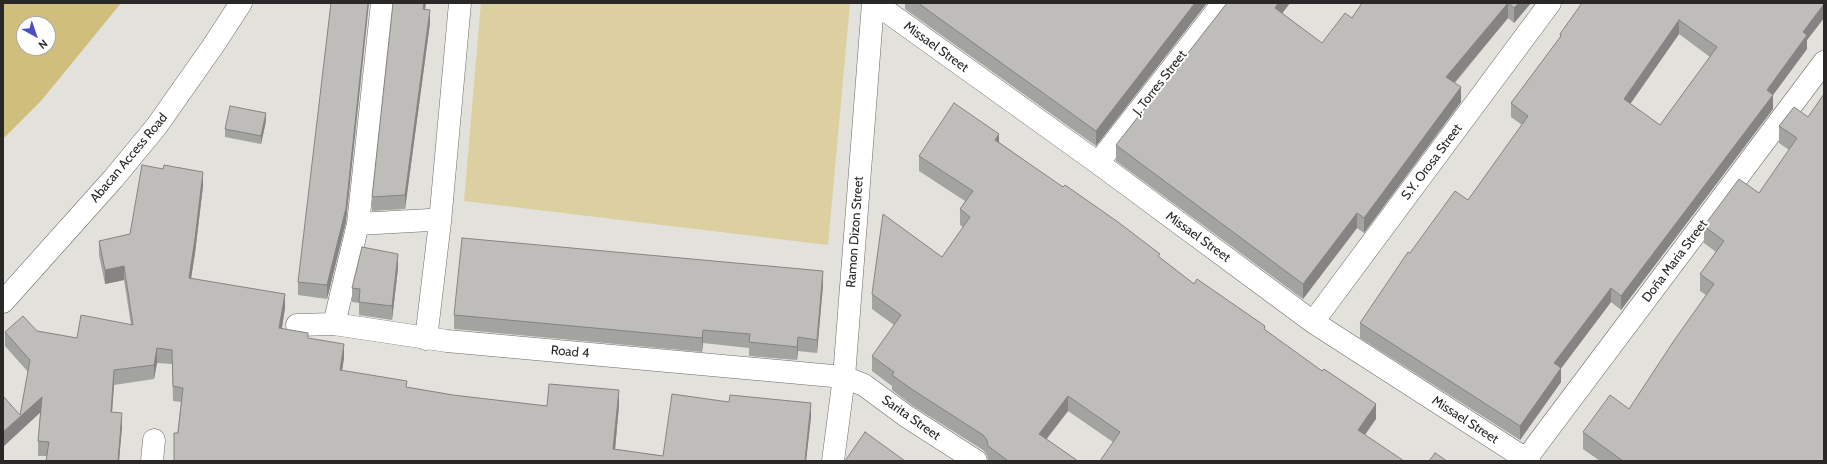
<!DOCTYPE html>
<html>
<head>
<meta charset="utf-8">
<style>
  body { margin:0 }
  #map { position:relative; width:1827px; height:464px; overflow:hidden; background:#e2e1dc; font-family:Cabin,sans-serif }
  canvas { display:block }
  .frame { position:absolute; inset:0; border:4px solid #292827; pointer-events:none }
  .north { position:absolute; left:16px; top:16px; width:40px; height:40px; box-sizing:border-box; background:#fff; border:1px solid #a9a9a9; border-radius:50%; rotate:140deg; font-size:11px; font-weight:700; line-height:16px; text-align:center; color:#292827 }
  .north::after { content:''; display:block; margin:auto; width:14px; height:18px; background:#4a4fc5; clip-path:polygon(50% 0,100% 100%,50% 72%,0 100%) }
</style>
</head>
<body>
<div id="map">
<canvas width="1827" height="464"></canvas>
<div class="frame"></div>
<div class="north">N</div>
</div>
<script>
const c = document.querySelector('canvas').getContext('2d');
c.lineJoin = 'round';
function fillPath(path, color) { c.fillStyle = color; c.fill(path, 'evenodd'); }
const toPath = rows => new Path2D(rows.map(r => 'M' + r).join(''));
function trace(path, color, width, dash) { c.strokeStyle = color; c.lineWidth = width; c.lineCap = dash ? 'butt' : 'round'; c.setLineDash(dash || []); c.stroke(path); }
function label(font, color, halo, rows, align = 'center') {
  c.font = font + ' Cabin,sans-serif'; c.lineWidth = 4; c.setLineDash([]); c.textBaseline = 'middle'; c.strokeStyle = halo; c.fillStyle = color; for (const [text, x, y, turn = 0] of rows) {
    c.save(); c.translate(x, y); c.rotate((+turn || 0) * Math.PI / 180); c.textAlign = isNaN(turn) ? turn : align; if (halo) c.strokeText(text, 0, 0); c.fillText(text, 0, 0); c.restore();
  }
}
fillPath(toPath([
  [481,3,850,3,828,245,464,201]
]), '#dcd0a0');
fillPath(toPath([
  [3,3,121,3,41,101,3,139],
  [24,24,48,24,48,48,24,48]
]), '#d0bf7c');
const street = toPath([
  [875,3,1098,163,1313,322,1529,461],
  [1098,163,1223,3],
  [358,224,430,220,440,222],
  [1313,322,1550,3],
  [334,324,358,224,382,3],
  [297,325,334,324,447,341,844,377,864,385,906,416,976,461],
  [426,339,440,222,460,3],
  [1526,459,1824,62],
  [152,461,154,440],
  [833,461,844,377,873,3]
]);
const secondary = toPath([
  [3,302,113,179,156,127,213,46,241,3]
]);
trace(street, '#6c6b68', 23);
trace(secondary, '#6c6b68', 23);
trace(street, '#fff', 22);
trace(secondary, '#fff', 22);
fillPath(toPath([
  [905,3,1207,3,1096,146,905,9],
  [1290,3,1282,13,1322,43,1352,18,1362,3,1531,3,1514,23,1508,18,1455,83,1461,102,1364,233,1357,228,1303,299,1116,161,1116,145],
  [1824,3,1824,18,1807,40,1807,49,1773,95,1773,109,1621,310,1611,302,1561,368,1561,382,1520,440,1360,338,1360,323,1410,253,1468,200,1522,125,1511,117,1511,103,1560,38,1560,34],
  [1679,34,1710,57,1660,125,1630,104],
  [425,9,430,23,405,209,372,211,372,197],
  [1808,117,1824,461,1600,461,1583,449,1583,432,1629,409,1706,295,1700,291,1700,274,1716,252,1704,243,1704,226,1759,193,1789,150,1779,143,1779,126],
  [266,121,261,144,225,137,225,129],
  [999,142,1160,258,1194,284,1265,330,1376,419,1113,442,1068,411,1046,439,1078,461,988,461,987,455,983,450,913,406,892,390,892,386,872,371,872,356,894,325,872,309,872,294,942,257,963,227,960,225,960,209,965,201,919,171,919,156],
  [163,169,203,186,195,253,191,278,285,308,282,329,308,338,344,358,342,370,407,387,453,395,547,406,619,405,615,449,663,456,811,417,806,461,174,461,181,402,173,401,172,364,157,363,154,379,114,385,112,412,122,427,119,461,46,461,47,456,38,456,38,441,40,413,20,415,28,372,5,346,5,332,37,331,77,338,131,325,124,280,105,284,99,255,99,241,130,234],
  [346,222,327,299,298,295,298,282],
  [398,268,392,320,359,315,359,303,352,302,352,288],
  [823,285,817,353,798,351,797,360,749,356,749,348,703,343,702,352,454,329,454,315]
]), '#a3a39f');
fillPath(toPath([
  [368,3,369,3,346,222,327,299,327,285],
  [424,3,426,3,423,22,423,9],
  [1195,3,1207,3,1096,146,1096,131],
  [1278,3,1290,3,1275,23,1275,8],
  [1508,3,1508,18,1446,92,1446,77],
  [1519,3,1531,3,1514,23,1514,8],
  [1824,4,1824,18,1807,40,1807,49,1773,95,1773,109,1621,310,1621,296,1767,90,1803,32],
  [430,10,430,23,405,209,405,195],
  [1679,20,1679,34,1624,113,1624,99],
  [1461,87,1461,102,1364,233,1364,218],
  [266,113,266,121,261,144,261,136],
  [999,134,999,149,995,140],
  [203,172,203,186,195,253,189,292,189,278],
  [1357,213,1357,228,1303,299,1303,284],
  [398,254,398,268,392,320,392,306],
  [124,266,124,280,105,284,105,270],
  [823,271,823,285,817,353,817,340],
  [1611,288,1611,302,1554,378,1554,363],
  [285,294,285,308,279,343,279,328],
  [703,330,703,343,702,352,702,338],
  [798,337,798,351,797,360,797,347],
  [344,344,344,358,340,384,340,370],
  [157,348,157,363,154,379,154,365],
  [1561,368,1561,382,1520,440,1520,426],
  [114,370,114,385,111,426,111,412],
  [619,390,619,405,614,461,613,449],
  [1068,396,1068,411,1039,449,1039,434],
  [42,397,42,411,3,447,3,432],
  [811,403,811,417,806,461,805,461],
  [1376,404,1376,419,1358,445,1358,430],
  [122,413,122,427,119,461,118,461]
]), '#858482');
const building = toPath([
  [331,3,368,3,346,208,327,285,298,282,331,3],
  [393,3,424,3,423,9,430,10,405,195,372,197,393,3],
  [918,3,1195,3,1096,131,918,3],
  [1227,3,1278,3,1275,8,1322,43,1345,13,1352,18,1362,3,1519,3,1514,8,1508,3,1446,77,1461,87,1364,218,1357,213,1303,284,1116,145,1227,3],
  [1582,3,1824,3,1824,4,1803,32,1807,35,1767,90,1773,95,1621,296,1611,288,1554,363,1561,368,1520,426,1360,323,1408,252,1410,253,1455,191,1468,200,1528,116,1511,103,1561,36,1560,34,1582,3],
  [1679,20,1717,47,1660,125,1624,99,1679,20],
  [1824,94,1824,461,1623,461,1583,432,1610,395,1629,409,1673,342,1714,284,1700,274,1724,241,1704,226,1739,179,1759,193,1797,138,1779,126,1794,107,1808,117,1824,94],
  [954,103,999,134,995,140,1063,187,1065,185,1118,222,1160,254,1158,256,1194,284,1197,279,1265,326,1264,329,1322,371,1324,369,1376,404,1358,430,1404,461,1100,461,1120,432,1068,396,1039,434,1078,461,1007,461,1007,460,988,446,987,440,983,435,913,390,892,375,894,372,872,356,901,315,872,294,883,214,942,257,970,217,960,209,973,191,919,156,954,103],
  [230,106,266,113,261,136,225,129,230,106],
  [142,165,163,169,164,165,203,172,195,239,189,278,285,294,279,328,308,333,308,338,344,344,340,370,407,381,406,387,453,395,547,406,549,384,619,390,613,449,663,456,672,394,729,402,730,395,811,403,805,461,174,461,174,433,178,433,183,388,173,386,172,350,157,348,154,365,114,370,111,412,122,413,118,461,46,461,49,442,38,441,42,397,3,432,3,396,20,415,30,360,5,332,23,316,37,331,77,338,81,315,133,325,124,266,105,270,99,241,130,234,142,165],
  [462,238,823,271,817,340,798,337,797,347,749,342,750,334,703,330,702,338,454,315,462,238],
  [362,247,398,254,392,306,359,302,360,289,352,288,362,247],
  [865,432,905,461,845,461,865,432],
  [1435,453,1447,461,1429,461,1435,453]
]);
fillPath(building, '#bebdb9');
trace(building, '#858482', 1);
label('13px', '#292827', '#fff', [
  ["Missael Street",936,47,36],
  ["J. Torres Street",1160,83,-52],
  ["Abacan Access Road",129,158,-50],
  ["S.Y. Orosa Street",1432,162,-53],
  ["Ramon Dizon Street",855,232,-86],
  ["Missael Street",1198,237,36],
  ["Doña Maria Street",1675,261,-53],
  ["Road 4",570,352,5],
  ["Sarita Street",911,418,35],
  ["Missael Street",1465,420,33]
]);
</script>
</body>
</html>
